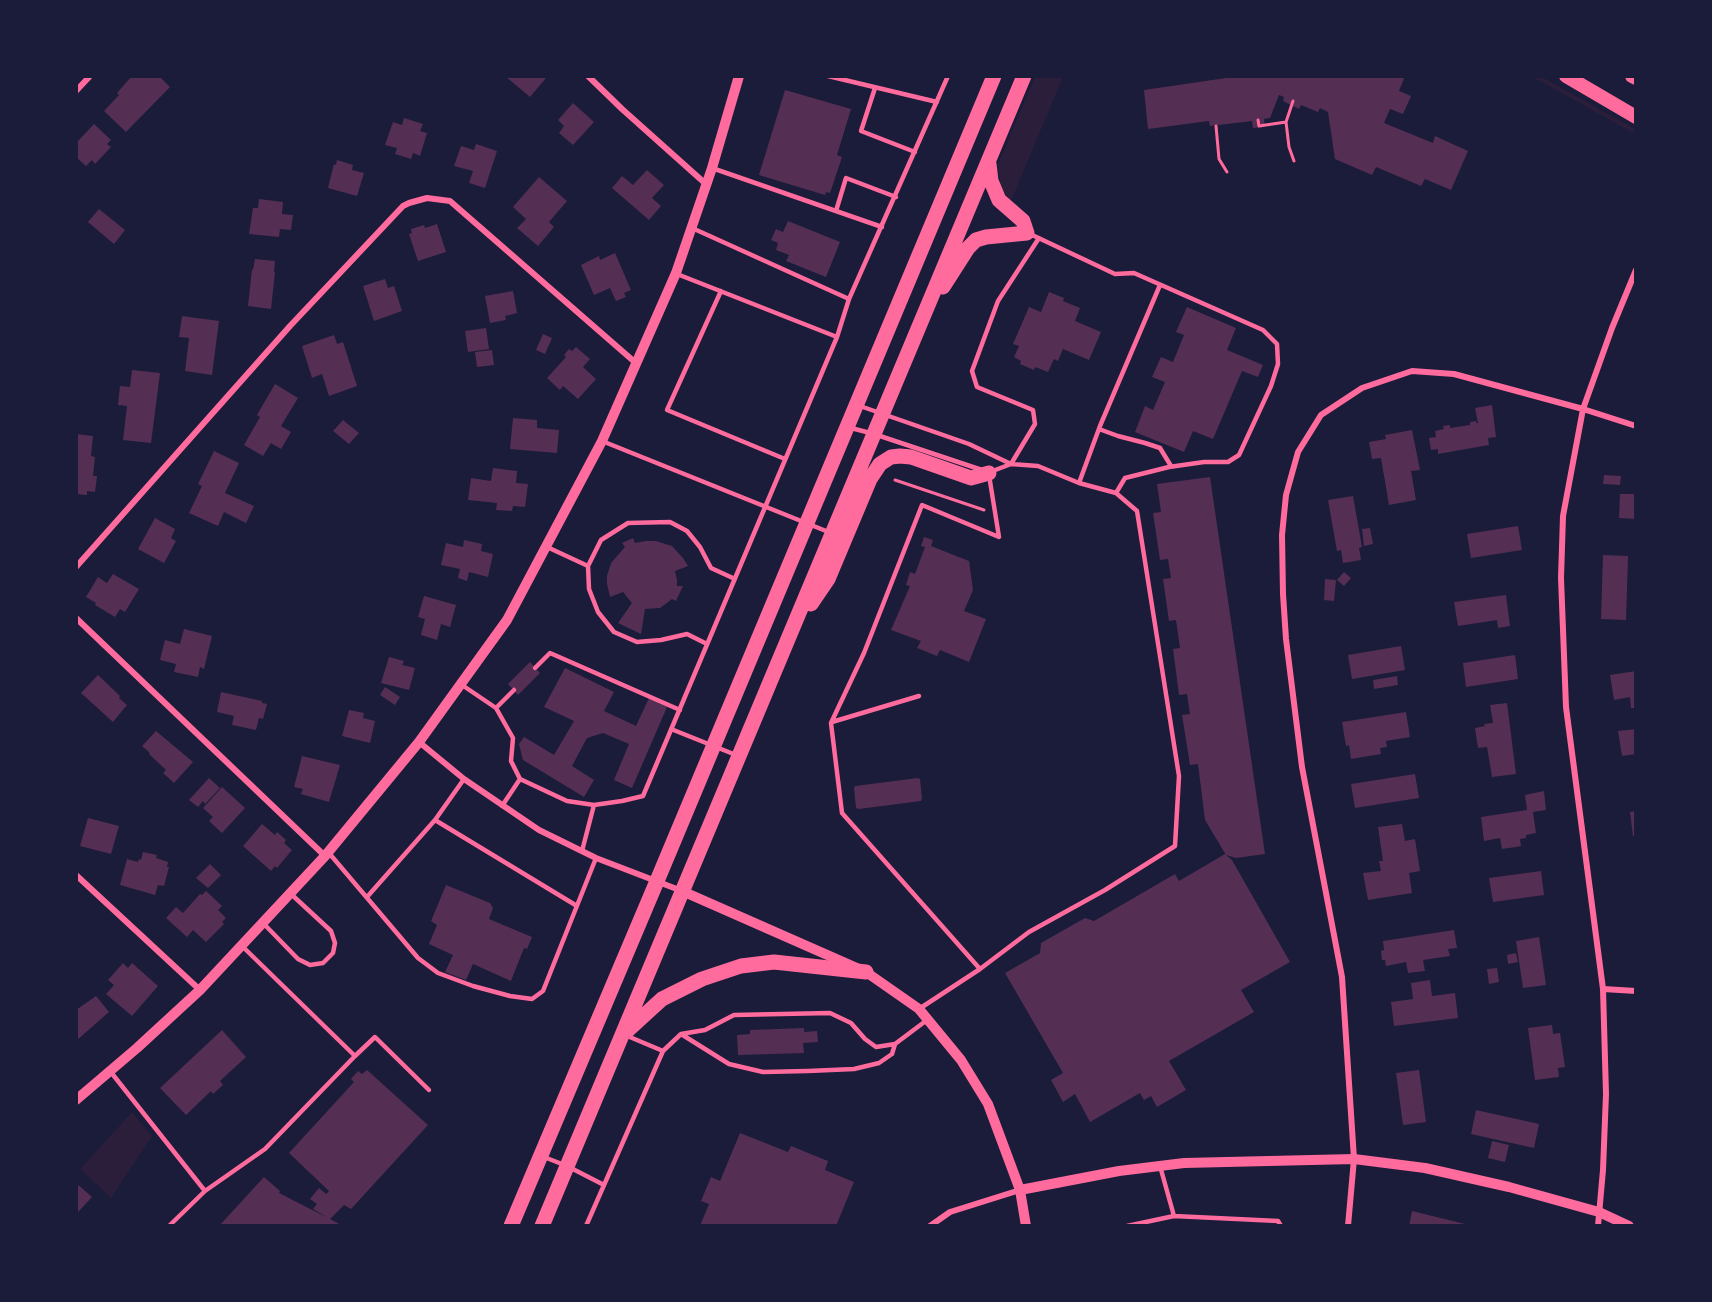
<!DOCTYPE html>
<html>
<head>
<meta charset="utf-8">
<style>
  body { margin:0 }
  #map { position:relative; width:1712px; height:1302px; overflow:hidden; background:#1b1b3a; font-family:"Fira Sans Condensed",sans-serif }
  canvas { display:block }
  .frame { position:absolute; inset:0; border:78px solid #1b1b3a; pointer-events:none }
</style>
</head>
<body>
<div id="map">
<canvas width="1712" height="1302"></canvas>
<div class="frame"></div>
</div>
<script>
const c = document.querySelector('canvas').getContext('2d');
c.lineJoin = 'round';
function fillPath(path, color) { c.fillStyle = color; c.fill(path, 'evenodd'); }
const toPath = rows => new Path2D(rows.map(r => 'M' + r).join(''));
function trace(path, color, width, dash) { c.strokeStyle = color; c.lineWidth = width; c.lineCap = dash ? 'butt' : 'round'; c.setLineDash(dash || []); c.stroke(path); }
fillPath(toPath([
  [1035,77,1063,77,1011,201,1001,187,998,165,1000,159],
  [1533,77,1542,77,1635,129,1635,134],
  [132,1112,152,1136,111,1198,80,1169]
]), '#2a1e3b');
fillPath(toPath([
  [132,76,159,76,170,87,126,132,104,111,119,95,117,93],
  [505,76,544,76,546,78,530,97],
  [1240,76,1405,76,1399,91,1411,96,1403,114,1390,109,1384,123,1433,143,1435,136,1468,151,1451,190,1425,179,1421,186,1376,167,1372,175,1335,159,1328,112,1320,108,1318,112,1301,105,1299,109,1283,101,1284,97,1279,95,1270,118,1264,119,1265,127,1253,128,1252,121,1210,126,1209,121,1148,129,1144,90],
  [785,90,851,109,837,155,842,157,830,193,826,192,825,195,759,175],
  [573,103,594,122,573,145,559,133,564,126,558,120],
  [404,118,423,124,420,131,427,133,420,156,413,153,411,159,395,154,397,148,385,145,393,122,402,125],
  [94,124,111,140,107,144,111,147,95,164,92,160,86,166,76,157,76,143],
  [476,144,497,151,485,188,469,183,473,171,454,166,461,146,474,150],
  [337,160,353,165,352,170,364,173,357,196,328,188,334,164,336,165],
  [647,170,664,185,652,198,661,206,649,220,612,188,622,176,633,185],
  [539,177,567,201,549,222,554,227,538,246,517,228,526,219,513,207],
  [259,199,283,202,282,214,293,215,291,230,280,229,279,237,249,234,253,208,258,208],
  [99,209,125,230,114,244,88,222],
  [788,221,840,242,826,277,786,261,789,255,776,250,778,243,771,240,776,229,783,232],
  [437,224,446,252,418,261,409,234,412,233,411,229,424,225,425,228],
  [615,253,631,290,624,293,626,297,616,301,610,288,594,295,581,265,599,256,600,260],
  [255,259,275,261,274,272,275,272,271,309,248,306,252,269,253,270],
  [385,279,388,288,394,286,402,311,374,321,363,286],
  [513,291,517,313,505,316,506,320,490,323,485,296],
  [1049,292,1064,298,1063,301,1080,308,1075,321,1101,332,1089,360,1063,349,1058,361,1054,359,1048,372,1035,367,1034,370,1020,364,1021,361,1014,357,1019,346,1013,344,1029,307,1041,312],
  [1187,307,1236,328,1227,350,1263,365,1258,377,1242,371,1213,439,1193,431,1184,452,1135,432,1145,406,1153,410,1165,382,1152,377,1161,357,1173,362,1184,335,1176,332],
  [182,316,219,321,212,375,185,371,189,338,179,337],
  [486,328,489,349,468,352,465,331],
  [543,334,552,338,545,354,536,350],
  [334,335,337,344,343,342,357,386,329,396,322,374,312,378,302,346],
  [576,347,590,359,583,367,596,379,578,399,563,386,560,390,547,378,566,357,564,355,569,349,572,351],
  [492,350,494,365,477,367,475,352],
  [132,370,160,373,151,443,123,440,127,406,118,405,120,386,130,387],
  [275,384,298,398,281,426,291,432,281,449,271,443,263,456,244,445,260,417,257,415],
  [1492,405,1496,437,1488,438,1489,445,1438,454,1438,449,1431,450,1429,438,1436,437,1435,431,1444,429,1443,426,1450,425,1450,428,1470,425,1470,422,1476,421,1476,423,1478,423,1475,408],
  [513,418,537,420,537,428,559,430,557,453,510,449],
  [343,420,359,433,349,444,333,431],
  [1412,430,1420,470,1411,471,1416,500,1389,505,1381,458,1372,459,1369,442,1386,439,1385,435],
  [76,434,93,436,91,456,95,457,93,476,97,476,95,492,87,491,87,495,76,494],
  [214,451,239,463,225,493,254,506,246,523,224,512,218,526,189,513,202,486,198,484],
  [493,468,517,471,516,483,528,484,525,507,513,506,512,511,496,510,497,503,468,500,471,478,491,481],
  [1604,475,1621,476,1620,485,1603,484],
  [1210,477,1265,854,1236,858,1226,855,1205,820,1198,764,1190,765,1182,715,1190,714,1187,694,1179,695,1173,649,1180,648,1176,620,1169,621,1163,579,1171,578,1168,559,1160,560,1153,513,1161,512,1157,484],
  [1620,494,1636,494,1636,519,1619,518],
  [1353,496,1362,547,1359,548,1361,560,1343,563,1341,550,1337,551,1328,500],
  [155,518,175,529,171,538,176,541,164,563,138,549],
  [1518,526,1522,550,1471,558,1467,534],
  [1370,528,1373,544,1364,546,1362,529],
  [924,537,933,540,931,546,969,561,973,590,964,611,986,619,969,662,940,650,937,656,917,648,921,641,891,630,910,586,906,585,910,572,915,574,925,547,921,546],
  [633,538,635,543,646,541,656,541,672,546,683,558,688,566,675,571,677,580,677,586,683,586,676,601,672,599,660,608,645,609,641,634,618,623,632,603,623,592,610,597,607,584,607,576,611,563,625,547,622,543],
  [464,540,482,544,481,551,493,554,488,577,469,572,467,581,458,578,460,569,441,565,446,543,463,547],
  [1603,555,1628,556,1626,620,1601,619],
  [1344,572,1351,578,1344,586,1337,580],
  [113,574,139,589,125,612,120,609,115,617,95,605,96,603,86,597,98,577,107,583],
  [1325,579,1336,580,1334,601,1324,600],
  [1506,595,1510,626,1498,628,1497,620,1458,626,1454,602],
  [424,596,456,605,450,627,441,624,437,640,421,635,425,619,418,617],
  [184,629,212,636,204,669,200,667,198,677,174,672,176,664,160,660,165,640,180,644],
  [1401,646,1405,670,1352,679,1348,655],
  [1515,655,1518,679,1466,687,1463,663],
  [389,657,404,661,402,665,415,668,409,690,381,683],
  [530,662,540,673,518,695,508,684],
  [565,668,614,692,604,711,636,726,649,698,667,707,632,788,614,780,629,744,603,733,587,738,572,766,594,780,584,797,523,760,519,744,524,737,554,755,574,721,544,707],
  [1636,671,1636,708,1631,708,1630,697,1614,700,1610,675],
  [98,675,120,696,119,698,127,705,113,722,81,693],
  [1397,676,1398,685,1374,689,1373,680],
  [385,687,400,697,395,705,380,695],
  [221,692,262,701,262,703,267,704,263,719,259,718,256,730,232,725,234,716,217,712],
  [1507,703,1516,774,1492,777,1487,747,1478,748,1475,728,1485,726,1484,724,1493,723,1490,705],
  [349,710,364,713,363,718,375,721,370,743,342,736],
  [1406,712,1410,737,1386,741,1387,747,1380,748,1381,754,1351,759,1349,745,1346,746,1342,722],
  [1636,729,1636,754,1622,756,1618,731],
  [156,731,193,762,174,783,163,773,166,770,149,754,150,753,142,746],
  [302,756,340,765,329,802,301,794,303,789,294,787],
  [1415,774,1419,798,1355,808,1351,784],
  [209,778,220,788,205,804,203,801,198,807,189,800],
  [918,778,920,779,922,798,921,801,859,809,856,808,854,788,855,786],
  [222,787,245,808,222,833,209,821,213,817,203,808],
  [1544,791,1546,810,1533,812,1536,833,1526,835,1526,838,1520,839,1521,846,1516,847,1502,849,1500,838,1484,841,1481,817,1527,810,1525,795],
  [1636,811,1636,836,1633,836,1630,812],
  [88,818,119,826,111,854,80,846],
  [262,824,275,835,277,832,286,840,284,843,292,850,277,868,275,866,271,871,243,846],
  [1402,824,1405,841,1415,839,1420,871,1409,873,1412,893,1368,900,1363,873,1381,871,1379,861,1383,861,1378,827],
  [143,852,157,855,156,858,168,862,167,867,169,867,164,886,158,885,155,895,120,885,127,859,138,862,139,859,141,860],
  [1225,854,1232,860,1290,962,1241,990,1254,1012,1169,1061,1186,1090,1157,1107,1151,1096,1144,1100,1140,1093,1090,1122,1075,1094,1063,1102,1051,1080,1063,1073,1005,973,1040,953,1041,943,1085,918,1094,921,1175,874,1179,881],
  [210,864,221,875,208,888,196,878],
  [1541,871,1544,895,1493,902,1489,878],
  [446,885,490,903,493,908,489,919,532,937,527,949,524,948,511,981,473,964,466,980,445,972,453,955,429,944,437,925,431,921],
  [206,891,222,906,218,910,226,918,222,922,224,924,206,942,193,930,187,937,166,918,176,907,183,913,200,894,202,895],
  [1454,930,1457,948,1448,949,1450,956,1423,960,1425,971,1408,973,1406,962,1386,966,1385,960,1382,960,1381,951,1384,950,1383,941],
  [1539,937,1546,985,1523,988,1516,941],
  [1516,953,1518,962,1508,964,1507,955],
  [123,963,128,968,132,963,158,986,132,1016,106,994,114,985,108,980],
  [1497,968,1499,982,1489,984,1487,969],
  [1430,980,1432,996,1455,993,1458,1018,1394,1026,1391,1002,1413,999,1411,983],
  [96,996,109,1012,76,1041,76,1010],
  [1552,1025,1553,1034,1560,1033,1565,1067,1558,1068,1559,1077,1535,1080,1528,1028],
  [804,1028,804,1032,817,1031,818,1042,803,1043,804,1053,738,1055,737,1035,750,1034,750,1030],
  [222,1030,246,1057,220,1081,223,1085,213,1094,211,1091,186,1115,160,1088],
  [367,1070,428,1125,351,1209,344,1205,330,1219,343,1226,219,1226,264,1177,280,1191,279,1193,328,1218,313,1209,317,1204,310,1199,319,1188,326,1194,329,1191,289,1153,354,1082,351,1079,358,1071,362,1074],
  [1419,1070,1426,1122,1403,1125,1396,1073],
  [1476,1110,1539,1124,1534,1148,1471,1134],
  [740,1133,788,1152,791,1146,828,1161,825,1170,854,1182,836,1226,700,1226,709,1204,701,1201,711,1177,720,1181],
  [1492,1141,1509,1145,1505,1162,1488,1158],
  [76,1183,92,1197,78,1212,76,1210],
  [1412,1211,1469,1225,1469,1226,1409,1226]
]), '#542f53');
trace(toPath([
  [1293,101,1286,122,1289,147,1294,161],
  [1258,120,1259,126,1286,122],
  [1216,126,1219,159,1227,172],
  [895,480,984,510]
]), '#ff6b9d', 3);
trace(toPath([
  [828,76,937,102],
  [875,88,861,131,915,152],
  [712,168,882,227],
  [836,211,846,178,896,197],
  [692,228,849,299],
  [1030,234,1115,274,1134,273,1263,330,1277,344,1278,364,1271,386,1239,455,1228,462,1204,462,1169,467,1125,478,1116,493],
  [677,274,837,337],
  [721,291,667,410,785,459],
  [860,406,969,444,1011,464,1038,466,1079,483,1116,493,1137,511,1179,776,1175,846,1105,890,1029,932,980,969,919,1009],
  [851,428,874,434,982,470],
  [1099,429,1118,436,1145,443,1160,448,1171,466],
  [602,441,831,533],
  [990,472,1011,464,1035,424,1033,410,977,387,972,371,998,301,1039,238],
  [1079,483,1100,426,1160,285],
  [547,547,588,566],
  [707,644,687,634,661,640,637,642,614,632,598,612,589,589,588,566,601,540,628,523,670,522,687,531,700,547,711,568,735,579],
  [535,668,550,653,680,710],
  [462,685,496,708,513,738,511,761,520,779,567,801,594,805,622,801,643,796,837,337,849,299,948,76],
  [496,708,514,690],
  [832,722,919,696],
  [671,729,736,755],
  [502,806,520,779],
  [435,820,577,906],
  [582,851,594,805],
  [329,853,418,958,438,973,473,986,510,996,532,999,543,991,596,858],
  [367,897,435,820,464,779],
  [263,923,298,959,310,965,323,963,333,953,335,943,331,931,291,894],
  [980,969,842,813,831,723,864,653,922,505,999,537,989,475],
  [681,1034,705,1030,734,1015,830,1013,851,1023,865,1039,876,1047,895,1044,927,1020],
  [663,1051,681,1034,729,1064,763,1072,808,1071,854,1069,879,1063,892,1054,895,1044],
  [355,1056,375,1037,429,1090],
  [110,1071,205,1191],
  [544,1157,567,1166,604,1185],
  [1160,1166,1174,1216],
  [169,1226,205,1191,265,1149,355,1056,242,946],
  [586,1226,663,1051,625,1035],
  [1127,1226,1174,1216,1278,1221,1281,1226]
]), '#ff6b9d', 4.5);
trace(toPath([
  [588,76,622,109,707,185],
  [76,91,90,76],
  [76,567,290,326,403,206,409,203,427,198,450,201,637,364],
  [76,618,325,856],
  [419,742,464,779,539,830,596,858,682,891],
  [76,875,200,990],
  [1603,989,1636,991],
  [930,1226,950,1212,1020,1190],
  [1348,1226,1354,1159,1342,977,1302,767,1286,639,1283,594,1282,535,1286,495,1298,452,1321,415,1362,388,1412,371,1454,374,1583,409,1636,426],
  [1598,1226,1603,1170,1606,1094,1603,989,1566,707,1561,578,1563,516,1583,409,1612,328,1636,270]
]), '#ff6b9d', 6);
trace(toPath([
  [682,891,866,972,919,1009,961,1060,988,1104,1020,1190,1026,1226],
  [76,1100,137,1048,200,990,325,856,419,742,507,620,602,441,676,273,712,168,739,76],
  [1020,1190,1119,1171,1184,1163,1354,1159,1425,1168,1509,1187,1599,1212,1629,1226]
]), '#ff6b9d', 10);
trace(toPath([
  [1566,76,1636,117],
  [1632,76,1636,78]
]), '#ff6b9d', 14);
trace(toPath([
  [943,287,968,248,976,240,986,237,1027,233,1023,221,999,200,991,181,989,164],
  [811,604,828,579,870,479,880,464,891,457,900,456,911,457,971,478,989,473],
  [627,1031,662,999,702,979,741,966,774,962,866,972],
  [511,1226,657,881,994,76],
  [542,1226,1024,76]
]), '#ff6b9d', 15);
</script>
</body>
</html>
